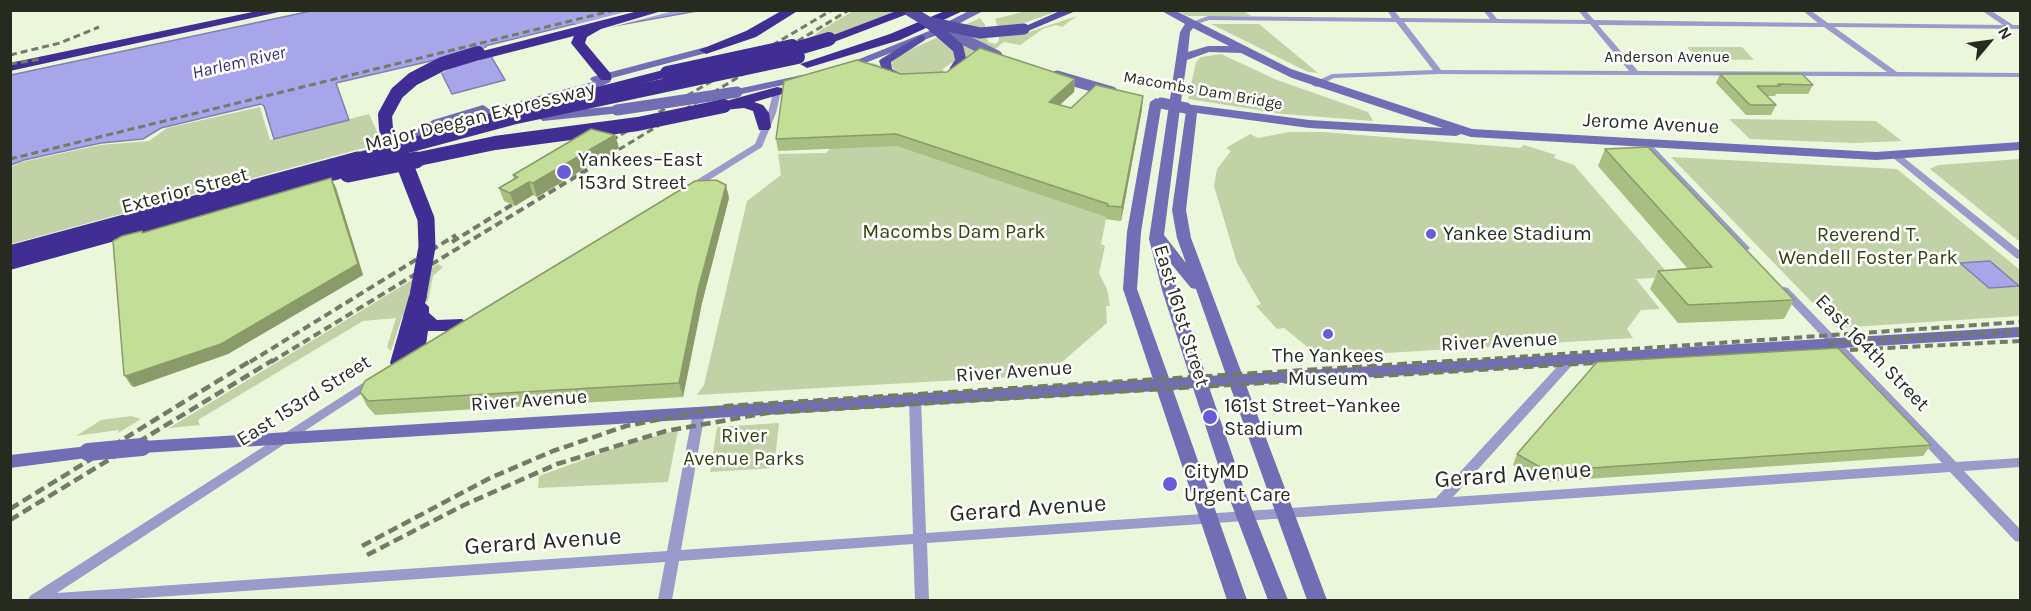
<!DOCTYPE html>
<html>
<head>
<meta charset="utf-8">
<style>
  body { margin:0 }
  #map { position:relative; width:2031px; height:611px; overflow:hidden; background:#ebf7da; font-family:Karla,sans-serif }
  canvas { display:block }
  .frame { position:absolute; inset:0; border:12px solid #262a1f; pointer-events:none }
  .north { position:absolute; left:1959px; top:12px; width:60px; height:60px; -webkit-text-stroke:4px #fff; paint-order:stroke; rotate:61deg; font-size:16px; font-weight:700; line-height:24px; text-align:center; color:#262a1f }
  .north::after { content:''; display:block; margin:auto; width:21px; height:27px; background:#262a1f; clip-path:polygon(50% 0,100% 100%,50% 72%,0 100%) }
</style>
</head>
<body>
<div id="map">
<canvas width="2031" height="611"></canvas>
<div class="frame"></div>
<div class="north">N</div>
</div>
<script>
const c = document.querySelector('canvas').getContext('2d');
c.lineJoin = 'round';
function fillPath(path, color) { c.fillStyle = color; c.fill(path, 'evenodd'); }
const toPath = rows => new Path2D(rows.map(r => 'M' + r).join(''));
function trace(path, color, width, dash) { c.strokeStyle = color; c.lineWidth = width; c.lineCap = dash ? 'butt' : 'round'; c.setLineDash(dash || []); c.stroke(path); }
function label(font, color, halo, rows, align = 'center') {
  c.font = font + ' Karla,sans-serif'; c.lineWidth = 5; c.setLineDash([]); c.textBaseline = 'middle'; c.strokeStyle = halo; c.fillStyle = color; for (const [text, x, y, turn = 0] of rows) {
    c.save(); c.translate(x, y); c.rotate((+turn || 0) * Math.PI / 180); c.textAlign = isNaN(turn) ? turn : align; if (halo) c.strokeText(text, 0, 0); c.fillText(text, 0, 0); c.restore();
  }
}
fillPath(toPath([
  [853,11,913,11,850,36,789,56,821,30],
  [1026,11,1058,11,1021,24,1020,35,1077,16,1062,27,1056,25,1043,29,1020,45,1004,42,981,60,1074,92,1049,114,1070,120,1095,97,1142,109,1121,221,1106,219,1101,244,1105,246,1099,273,1107,289,1110,306,1106,306,1107,323,1047,375,697,395,704,385,747,201,781,175,778,154,826,153,829,150,840,76,872,63,879,65,883,73,926,84,966,65,951,63,943,69,944,73,900,75,892,67,892,62,903,53,980,18,985,25,988,42,995,44,999,41,998,27,995,19],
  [1178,11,1244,11,1251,16,1188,16],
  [1211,24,1259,24,1318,73,1308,72],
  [1687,47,1742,47,1754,60,1699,59],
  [1221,54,1277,80,1368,112,1373,121,1283,114,1188,99,1196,62,1201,57],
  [260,107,270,140,369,114,382,143,11,244,11,167,22,162,100,145,149,141,167,128],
  [1729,119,1876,121,1902,141,1854,143,1750,139],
  [1289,132,1323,132,1520,148,1524,145,1556,155,1554,158,1574,165,1671,277,1636,279,1660,309,1641,310,1627,329,1633,338,1320,357,1284,328,1277,329,1256,306,1261,304,1237,263,1214,186,1217,169,1231,151,1226,148,1250,134,1258,138],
  [1671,157,1897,169,2020,270,2020,316,1837,328],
  [2020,159,2020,242,1930,169,1938,165],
  [438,264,443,267,433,276,428,301,402,317,391,351,387,347,396,318,363,321,198,420,200,425,169,428],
  [131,416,141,419,118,433,119,430,76,436,101,420],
  [779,423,774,468,710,472,717,427],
  [678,430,668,482,538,488,539,476,626,444]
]), '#c1d2a6');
const water = toPath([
  [311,11,697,10,697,11,580,32,574,24,485,46,505,80,452,94,435,60,336,83,349,120,274,139,264,106,261,104,161,128,143,139,101,143,24,160,11,165,11,75,311,11],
  [1990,261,2019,286,1989,288,1960,263,1990,261]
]);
fillPath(water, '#a7a6eb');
trace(water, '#8081ae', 1.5);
fillPath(toPath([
  [629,11,673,11,590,33,577,33,573,27,489,49,493,55,454,67,439,74,434,64,462,54]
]), '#ebf7da');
fillPath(toPath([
  [1387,10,1394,10,1400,18,1490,19,1483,10,1490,10,1497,19,1586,20,1578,10,1585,10,1594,20,1818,23,1802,10,1810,10,1828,23,2003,25,1981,10,1990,10,2013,25,2020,25,2020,29,1834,27,1897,72,2020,73,2020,77,1439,74,1334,78,1316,87,1312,85,1313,83,1332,74,1433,70,1396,22,1209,20,1191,26,1187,24,1208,16,1392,18,1387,10],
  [1404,22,1590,24,1629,71,1441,70,1404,22],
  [1598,25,1824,27,1887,72,1638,71,1598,25],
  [774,89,777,89,781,91,776,113,762,147,693,190,687,190,685,188,687,186,755,144,768,113,774,89],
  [1646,141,1649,142,1748,246,1750,248,1748,250,1742,250,1643,146,1642,144,1646,141],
  [1895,152,1898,153,2020,251,2020,259,2016,258,1892,157,1891,155,1895,152],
  [1784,287,1788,288,1956,462,2020,458,2020,467,1964,471,2020,529,2020,542,2015,541,1950,472,927,543,929,600,915,600,913,544,679,561,672,600,658,600,665,562,114,600,28,600,30,596,374,376,378,377,380,380,378,383,57,593,667,551,693,412,695,409,699,408,703,409,705,412,681,550,913,534,909,399,911,396,915,395,919,396,921,399,926,533,1436,498,1567,356,1571,355,1577,359,1575,362,1453,497,1942,463,1780,292,1779,290,1780,288,1784,287]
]), '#9a9acb');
fillPath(toPath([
  [971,10,985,10,937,35,847,70,843,71,837,68,929,31,971,10],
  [1160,10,1174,10,1291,69,1472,129,1876,152,2020,142,2020,150,1876,160,1471,137,1461,134,1456,136,1309,128,1197,113,1186,210,1191,238,1242,374,2020,327,2020,337,1246,385,1327,600,1307,600,1230,386,1209,387,1245,492,1288,600,1268,600,1227,492,1193,388,1173,390,1247,600,1227,600,1157,391,142,453,136,451,133,447,136,443,142,441,1153,379,1123,289,1127,232,1150,102,1156,98,1162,102,1141,232,1137,289,1169,378,1190,377,1162,290,1149,239,1180,32,1185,24,1160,10],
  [1193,28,1229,46,1208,46,1188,52,1190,32,1193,28],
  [1209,52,1241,53,1292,78,1443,128,1309,120,1186,104,1180,108,1187,60,1209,52],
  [1180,108,1186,111,1172,210,1177,238,1186,263,1164,235,1180,108],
  [1168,260,1191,288,1196,289,1226,375,1206,376,1168,260],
  [706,47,711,50,710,52,612,78,610,82,602,86,480,119,459,134,455,135,449,131,465,118,441,126,394,152,386,152,384,149,433,120,483,105,489,109,593,82,590,79,592,77,706,47],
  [802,75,806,76,806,80,737,95,731,92,737,89,802,75],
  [617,106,621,107,621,113,543,121,537,117,543,113,617,106],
  [88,446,94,447,97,452,94,457,10,468,10,455,88,446]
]), '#716eb5');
fillPath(toPath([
  [1062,10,1078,10,1028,31,1019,29,1062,10],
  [921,35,925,36,925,40,891,62,892,69,905,76,905,80,897,80,883,73,879,61,881,59,921,35]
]), '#554da4');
fillPath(toPath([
  [262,10,288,10,10,71,10,63,262,10],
  [642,10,665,10,601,29,587,37,585,43,611,74,611,80,601,80,571,43,574,36,480,60,473,56,475,53,642,10],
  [783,10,799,10,756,37,706,54,699,50,746,31,783,10],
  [899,10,918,10,834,42,824,42,823,39,899,10],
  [947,10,965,10,900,40,807,68,800,64,890,34,947,10],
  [667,69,672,70,672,76,544,109,537,105,539,102,667,69],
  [777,87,782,88,782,94,754,102,763,105,769,113,771,127,769,130,759,130,753,111,744,108,724,110,717,106,719,103,777,87],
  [509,111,516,115,514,118,487,122,471,119,469,116,476,112,487,114,509,111],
  [335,171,343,176,340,179,10,270,10,259,335,171],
  [418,290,427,296,425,303,429,307,429,313,437,320,462,319,471,325,462,331,428,331,424,358,411,358,407,368,400,370,393,368,390,363,409,296,418,290]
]), '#402e94');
trace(toPath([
  [10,55,60,43,99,27],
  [10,64,42,59],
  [602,146,832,10],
  [10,159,615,10],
  [600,161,849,10]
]), '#737a68', 3, [7, 4]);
trace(toPath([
  [452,242,526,196],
  [1829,343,2020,331],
  [1850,350,2020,341],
  [250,362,456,235],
  [271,362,603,160],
  [1445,362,2020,322],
  [1614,362,1739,354]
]), '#737a68', 4, [8, 4.5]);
trace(toPath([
  [10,509,252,360],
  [10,520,273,360],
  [362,546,490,478,553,451,626,426,727,406,1469,360],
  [367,555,464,505,557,464,666,431,767,413,1639,360]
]), '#737a68', 4.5, [10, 5]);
trace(toPath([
  [933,24,997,56],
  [1057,76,1112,92],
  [1161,103,1186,108],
  [617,110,737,92]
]), '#716eb5', 11);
trace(toPath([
  [88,452,142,447]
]), '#716eb5', 18);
trace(toPath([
  [910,11,928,22,958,48,961,61,955,70],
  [928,22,980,33,1024,29]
]), '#554da4', 11);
trace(toPath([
  [782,53,829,39],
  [667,73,792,46],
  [352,161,512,118,798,57],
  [404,161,386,129,385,115,397,93,413,79,442,64,478,53],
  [409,161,495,143,638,124,724,106]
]), '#402e94', 14);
trace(toPath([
  [403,160,426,219,427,247,418,296],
  [348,174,416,160],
  [10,254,358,160]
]), '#402e94', 17);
fillPath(toPath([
  [947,72,1075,79,1074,92,1060,105,1071,108,1142,109,1121,221,1106,219,1106,217,897,146,778,151,776,139,901,74],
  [1720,74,1813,85,1808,94,1776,94,1775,96,1767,96,1776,105,1771,115,1746,115,1716,83],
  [615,135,619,148,537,197,533,195,515,206,504,201,499,188,514,179,513,175],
  [1605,149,1794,300,1784,319,1678,323,1650,289,1658,271,1688,269,1598,166],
  [331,178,336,188,363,275,228,354,134,387,131,386,124,375,142,231,143,233],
  [726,185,729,198,702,303,683,397,375,415,367,406,360,392],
  [1931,445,1923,456,1542,482,1513,465,1517,454]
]), '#a8bf81');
fillPath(toPath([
  [1075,79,1074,92,1049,114,1049,102],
  [1143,96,1142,109,1121,221,1122,207],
  [615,135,619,148,537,197,533,183],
  [331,178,336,188,363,275,228,354,134,387,126,376],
  [529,182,533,195,515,206,510,193],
  [726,185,729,198,702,303,683,397,679,383,698,290]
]), '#889b69');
const building = toPath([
  [980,48,1075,79,1049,102,1071,108,1096,85,1143,96,1122,207,1107,206,1108,204,896,134,776,139,784,81,857,60,901,74,947,72,980,48],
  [1720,74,1802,74,1813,85,1778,84,1780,86,1757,86,1776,105,1750,105,1720,74],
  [591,129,615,135,533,183,529,182,510,193,499,188,518,177,513,175,591,129],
  [1648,147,1794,300,1688,305,1658,271,1712,267,1605,149,1648,147],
  [331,178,358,264,221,344,126,376,124,375,113,241,122,236,142,231,142,233,331,178],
  [716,180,726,185,698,290,679,383,368,401,360,392,365,381,695,181,716,180],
  [1838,348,1931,445,1547,471,1517,454,1597,362,1838,348]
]);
fillPath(building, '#c3de96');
trace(building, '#889b69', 1.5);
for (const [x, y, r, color] of [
  [564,172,8,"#6a5cd6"],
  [1431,234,6,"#6a5cd6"],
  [1328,334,6,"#6a5cd6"],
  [1210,417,8,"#6a5cd6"],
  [1170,484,8,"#6a5cd6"]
]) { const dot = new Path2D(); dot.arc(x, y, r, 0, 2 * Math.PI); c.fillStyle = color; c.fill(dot); trace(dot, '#fff', 2); }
label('16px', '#262a1f', '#fff', [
  ["Anderson Avenue",1667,57],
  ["Macombs Dam Bridge",1203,91,10]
]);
label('italic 18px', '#342877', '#fff', [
  ["Harlem River",239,63,-13]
]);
label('20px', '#262a1f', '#fff', [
  ["Major Deegan Expressway",480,117,-14],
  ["Jerome Avenue",1651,124,3],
  ["Exterior Street",185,191,-15],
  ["East 161st Street",1181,316,73],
  ["River Avenue",1499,342,-3],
  ["East 164th Street",1872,353,46],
  ["River Avenue",1014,372,-4],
  ["East 153rd Street",304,401,-32],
  ["River Avenue",529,401,-4]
]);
label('20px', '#262a1f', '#fff', [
  ["Yankees–East",578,160],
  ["153rd Street",578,183],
  ["Yankee Stadium",1443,234],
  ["The Yankees",1328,356,"center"],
  ["Museum",1328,379,"center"],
  ["161st Street–Yankee",1224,406],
  ["Stadium",1224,429],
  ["CityMD",1184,472],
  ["Urgent Care",1184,495]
], 'left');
label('20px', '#32420d', '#fff', [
  ["Macombs Dam Park",954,232],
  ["Reverend T.",1868,235],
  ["Wendell Foster Park",1868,258],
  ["River",744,436],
  ["Avenue Parks",744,459]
]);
label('24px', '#262a1f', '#fff', [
  ["Gerard Avenue",1513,475,-4],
  ["Gerard Avenue",1028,509,-4],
  ["Gerard Avenue",543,542,-4]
]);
</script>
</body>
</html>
